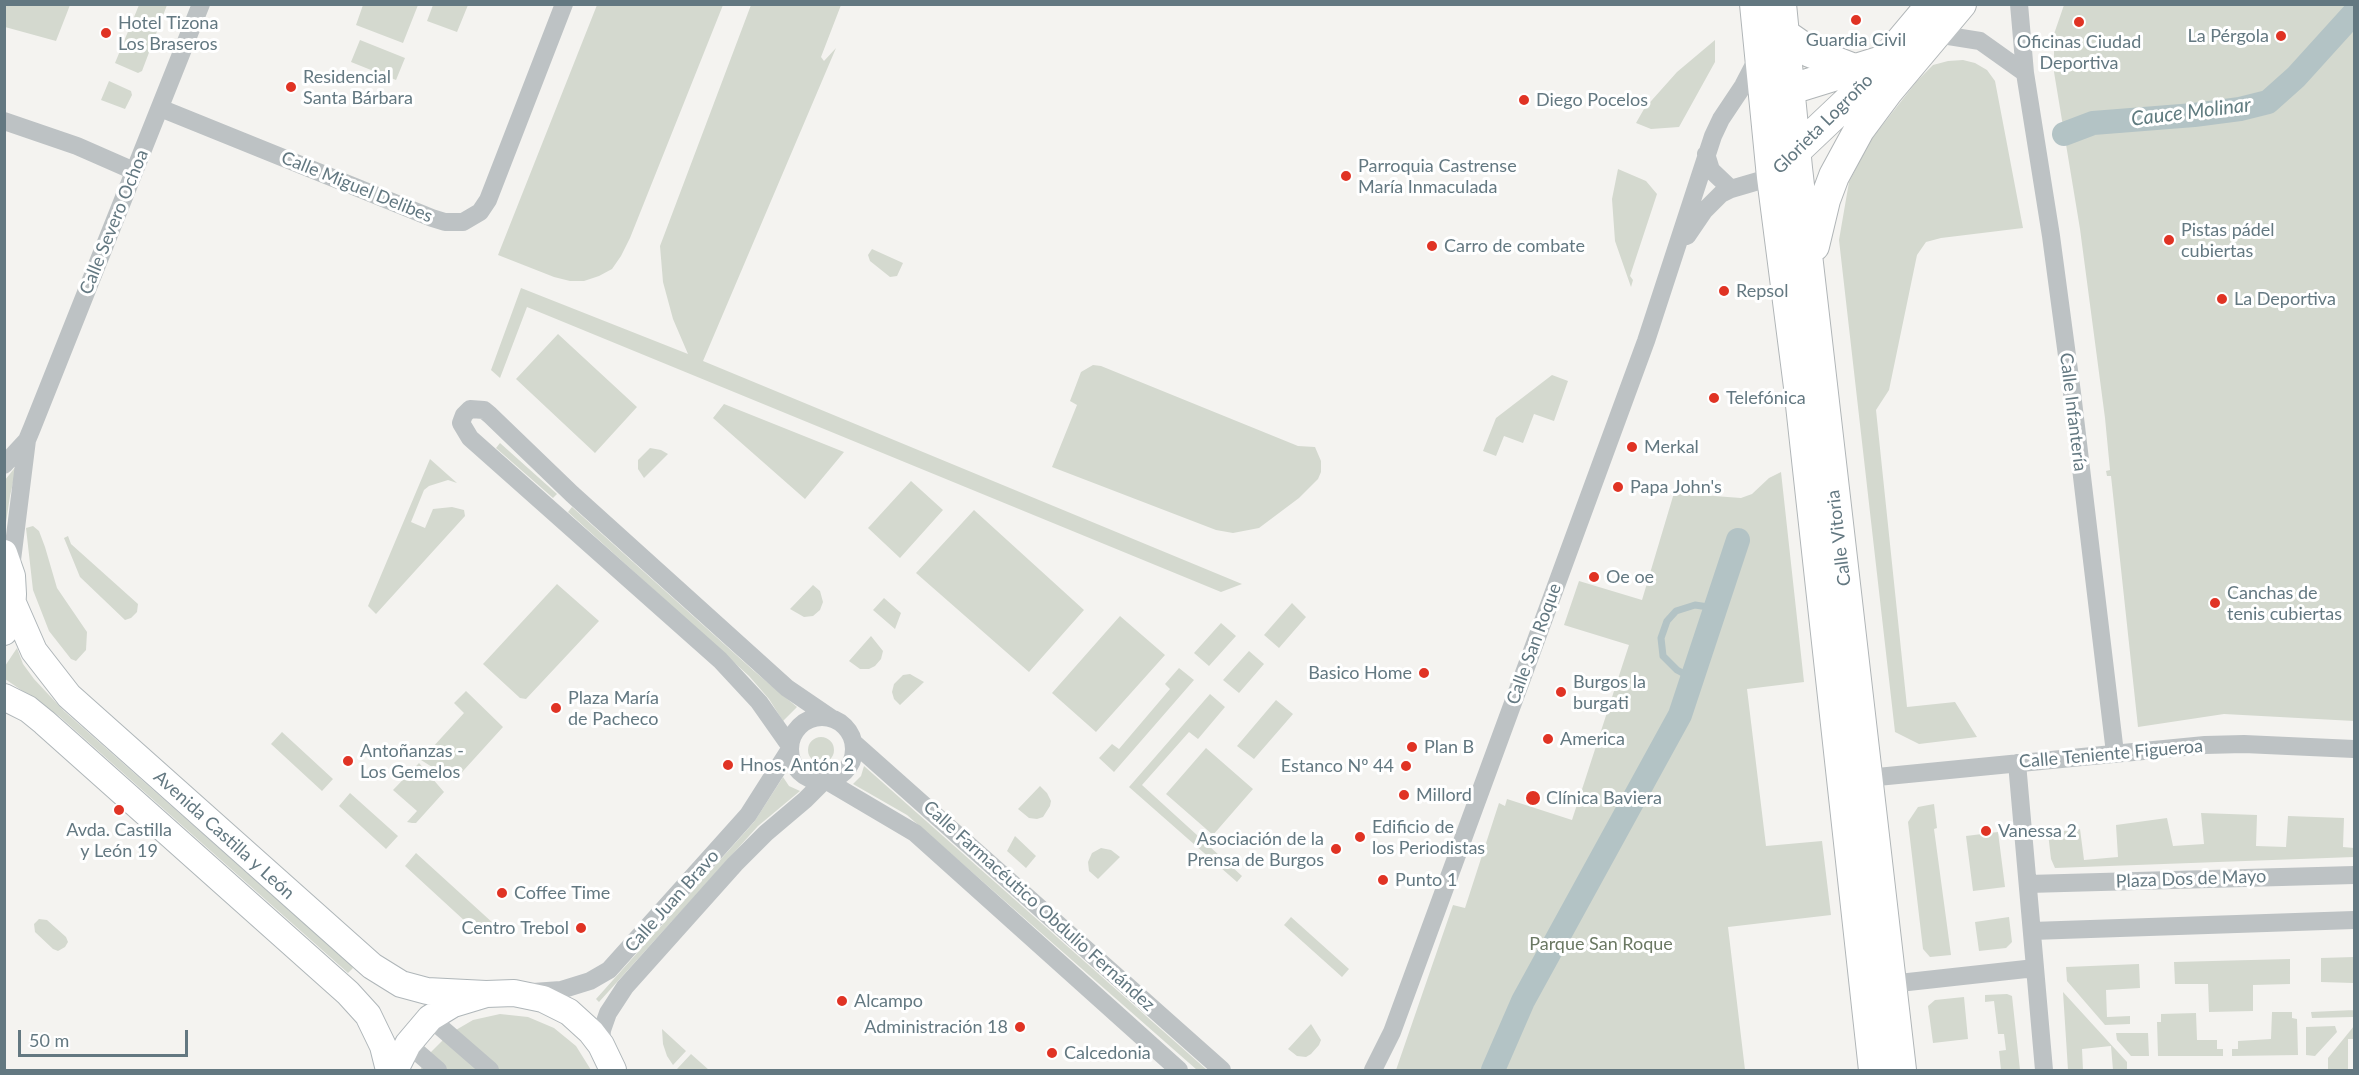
<!DOCTYPE html>
<html>
<head>
<meta charset="utf-8">
<style>
  body { margin:0 }
  #map { position:relative; width:2359px; height:1075px; overflow:hidden; background:#f4f3f0; font-family:Lato,sans-serif }
  canvas { display:block }
  .frame { position:absolute; inset:0; border:6px solid #637881; pointer-events:none }
  .scale { position:absolute; left:18px; top:1030px; width:170px; height:27px; box-sizing:border-box; border:3px solid #637881; border-top:0; padding-left:8px; font-size:18px; line-height:21px; white-space:nowrap; color:#637881; -webkit-text-stroke:4px #fff; paint-order:stroke }
</style>
</head>
<body>
<div id="map">
<canvas width="2359" height="1075"></canvas>
<div class="frame"></div>
<div class="scale">50 m</div>
</div>
<script>
const c = document.querySelector('canvas').getContext('2d');
c.lineJoin = 'round';
function fillPath(path, color) { c.fillStyle = color; c.fill(path, 'evenodd'); }
const toPath = rows => new Path2D(rows.map(r => 'M' + r).join(''));
function trace(path, color, width, dash) { c.strokeStyle = color; c.lineWidth = width; c.lineCap = dash ? 'butt' : 'round'; c.setLineDash(dash || []); c.stroke(path); }
function label(font, color, halo, rows, align = 'center') {
  c.font = font + ' Lato,sans-serif'; c.lineWidth = 6; c.setLineDash([]); c.textBaseline = 'middle'; c.strokeStyle = halo; c.fillStyle = color; for (const [text, x, y, turn = 0] of rows) {
    c.save(); c.translate(x, y); c.rotate((+turn || 0) * Math.PI / 180); c.textAlign = isNaN(turn) ? turn : align; if (halo) c.strokeText(text, 0, 0); c.fillText(text, 0, 0); c.restore();
  }
}
fillPath(toPath([
  [4,5,5,4,70,5,56,41,5,27],
  [139,5,167,5,142,71,138,73,115,63],
  [363,5,418,5,403,43,356,25],
  [433,5,468,5,457,32,427,21],
  [597,5,723,5,630,238,621,256,612,269,599,276,584,281,570,281,554,277,498,255],
  [751,5,841,5,821,57,824,61,836,48,703,361,1242,584,1221,592,527,307,500,378,491,370,521,288,688,354,673,319,663,282,660,246],
  [2064,5,2354,5,2354,721,2224,714,2138,727,2111,476,2107,476,2106,471,2110,470,2105,418,2080,229,2054,72,2054,34],
  [360,40,405,58,396,80,351,62],
  [1715,40,1715,62,1679,127,1651,129,1636,123,1644,109,1677,72],
  [1963,60,1975,63,1987,70,1995,81,2023,228,1941,238,1926,242,1917,255,1889,390,1876,410,1907,707,1955,702,1977,737,1919,744,1895,732,1839,240,1849,182,1870,141,1917,81,1933,65,1948,61],
  [109,81,131,91,132,95,125,109,101,100],
  [1618,169,1646,181,1657,194,1630,276,1633,280,1631,287,1615,241,1612,199],
  [872,249,903,263,897,276,890,277,870,261,868,255],
  [558,334,637,407,595,453,516,379],
  [1093,365,1101,366,1298,446,1315,447,1321,461,1321,472,1318,479,1299,498,1259,528,1233,533,1216,530,1052,467,1077,405,1070,401,1081,372],
  [1552,375,1568,381,1554,421,1534,414,1523,443,1504,436,1496,456,1483,451,1496,418],
  [724,404,844,452,805,499,713,418],
  [500,443,557,494,553,498,496,448],
  [650,448,661,450,668,454,644,478,638,469,638,460],
  [430,459,457,483,448,480,429,486,424,490,411,522,425,528,433,509,452,507,464,510,465,516,376,614,368,606],
  [17,465,10,496,5,529,5,480],
  [1781,472,1804,682,1747,689,1766,846,1822,841,1831,915,1728,927,1745,1070,1396,1070,1453,905,1465,908,1499,803,1505,806,1507,799,1572,820,1629,645,1564,625,1579,581,1642,600,1674,493,1741,498,1752,494,1769,478],
  [911,481,943,510,900,558,868,528],
  [572,507,754,671,797,707,783,721,769,699,749,676,568,512],
  [974,510,1084,610,1029,672,916,573],
  [33,526,39,531,45,547,57,588,87,632,86,650,76,661,71,659,49,631,33,590,26,528],
  [68,536,71,544,138,604,137,612,131,618,125,620,80,577,64,538],
  [557,584,599,621,526,699,520,698,483,664],
  [813,585,820,591,823,602,820,610,813,616,804,617,790,609],
  [884,598,901,613,895,629,873,610],
  [1292,603,1306,617,1279,648,1264,635],
  [1120,616,1165,655,1096,732,1052,693],
  [1221,623,1236,636,1209,666,1194,653],
  [871,636,883,651,881,659,875,666,869,669,860,669,849,661],
  [17,648,23,664,34,679,64,711,351,965,353,968,348,973,59,716,5,679,5,666],
  [1249,651,1264,664,1239,693,1223,680],
  [1179,668,1194,680,1114,772,1099,758,1112,744,1119,749,1170,689,1165,684],
  [910,674,924,682,900,705,894,699,892,692,894,684,903,675],
  [466,691,503,727,454,781,421,760,464,713,454,703],
  [1210,694,1225,707,1198,739,1189,732,1142,785,1242,876,1237,882,1129,787],
  [1276,700,1293,714,1254,759,1237,746],
  [282,732,333,779,322,791,271,744],
  '808 750a13 13 0 1 1 26 0a13 13 0 1 1-26 0Z',
  [1206,748,1253,789,1213,835,1166,794],
  [419,763,444,792,416,823,412,823,407,822,417,811,393,790],
  [864,766,1207,1070,1197,1070,907,815,853,784,861,776],
  [783,777,789,786,800,791,758,826,599,1002,596,999,754,822],
  [1040,786,1047,793,1051,801,1050,806,1043,817,1037,819,1029,818,1018,809],
  [350,793,398,836,386,849,339,806],
  [1934,804,1937,828,1934,829,1951,955,1930,957,1923,949,1908,822,1918,807],
  [2201,813,2257,815,2256,846,2286,847,2288,816,2344,818,2343,847,2354,848,2354,857,2055,868,2051,859,2048,833,2080,829,2084,860,2118,857,2116,825,2167,818,2173,846,2204,844],
  [1998,832,2005,887,1973,891,1966,836],
  [1015,836,1036,856,1026,868,1007,851],
  [1101,848,1111,850,1120,857,1098,879,1089,871,1088,862,1092,853],
  [416,853,505,934,479,934,405,866],
  [1291,917,1349,969,1342,977,1284,925],
  [2009,917,2012,942,2006,948,1979,951,1975,922],
  [39,919,47,920,66,937,68,942,65,947,58,951,53,949,35,932,34,924],
  [2354,957,2354,1015,2353,1017,2312,1018,2311,1012,2354,1010,2353,983,2321,982,2321,958],
  [2290,959,2290,984,2253,985,2253,1011,2209,1012,2208,984,2175,984,2174,962],
  [2139,964,2140,988,2106,990,2107,1017,2130,1016,2130,1024,2105,1025,2067,981,2066,967],
  [2063,992,2127,1062,2127,1070,2113,1070,2111,1046,2082,1049,2083,1070,2068,1070],
  [2007,994,2012,996,2020,1070,2001,1070,1999,1051,2006,1050,2004,1034,1998,1034,1994,1001,1985,1002,1985,995],
  [1964,997,1968,1039,1933,1043,1928,1006,1935,1000],
  [2272,1012,2292,1012,2292,1018,2297,1019,2298,1055,2232,1056,2232,1049,2238,1049,2238,1041,2271,1039],
  [2196,1013,2197,1040,2217,1040,2217,1049,2223,1049,2223,1056,2158,1056,2157,1022,2161,1022,2161,1014],
  [500,1014,528,1017,554,1028,576,1046,591,1070,420,1070,431,1052,449,1034,473,1020],
  [1311,1024,1321,1040,1319,1045,1311,1054,1306,1057,1297,1056,1288,1049],
  [2335,1026,2337,1032,2315,1056,2306,1055,2306,1027],
  [2354,1026,2354,1039,2348,1039,2348,1070,2328,1070,2328,1058],
  [662,1029,686,1051,673,1065,667,1056,663,1044],
  [2116,1033,2148,1033,2149,1056,2131,1056,2117,1040],
  [691,1054,709,1070,677,1069]
]), '#d4d9cf');
trace(toPath([
  [1692,678,1677,670,1663,656,1661,638,1667,621,1676,611,1695,605,1715,608]
]), '#b3c3c5', 7);
trace(toPath([
  [2064,134,2093,123,2194,115,2240,109,2268,102,2296,77,2354,13],
  [1493,1070,1523,1001,1680,715,1738,540]
]), '#b3c3c5', 24);
const secondary = toPath([
  [4,553,12,576,13,594,12,612,4,632],
  [13,603,34,651,69,696,372,966,401,984,427,991,486,994],
  [4,697,28,709,44,722,348,993,368,1015,383,1046,389,1070],
  [395,1070,408,1044,430,1018,453,1004,486,994,514,993,543,999,569,1012,591,1032,601,1045,613,1070]
]);
const trunk = toPath([
  [1755,4,1772,177,1799,387,1874,1070],
  [1781,4,1797,168,1901,1070],
  [1784,34,1810,52,1854,69],
  [1772,92,1801,86,1885,60],
  [1785,161,1859,91,1932,4],
  [1814,246,1825,200,1834,176,1859,130,1888,91,1961,4]
]);
trace(secondary, '#afb6b9', 28);
trace(trunk, '#b0b5b7', 32);
trace(toPath([
  [2019,4,2025,73,2051,236,2072,393,2115,753],
  [1936,34,1980,41,2025,73],
  [160,108,432,218,445,222,463,222,480,212,488,200,564,4],
  [4,121,77,146,134,171],
  [1706,154,1711,170,1731,189],
  [1687,236,1704,211,1721,194,1731,189,1772,177],
  [4,465,27,440,32,428,201,4],
  [11,568,27,440],
  '790 749a32 32 0 1 1 64 0a32 32 0 1 1-64 0Z',
  [854,743,1222,1070],
  [790,746,759,702,720,660,470,438,461,423,464,415,470,409,484,410,490,415,572,494,787,688,831,718],
  [2017,763,2044,1070],
  [1867,778,2205,745,2244,744,2354,749],
  [827,781,915,833,1179,1070],
  [2028,884,2354,875],
  [2032,931,2354,920],
  [1890,984,2035,968],
  [533,992,561,990,590,981,609,970,748,815,790,749],
  [430,1018,490,1070],
  [408,1044,438,1070],
  [601,1045,602,1030,608,1013,625,987,735,864,766,833,805,800,823,782],
  [1373,1070,1392,1032,1646,341,1713,136,1721,119,1743,86,1758,57]
]), '#bdc2c4', 18);
trace(secondary, '#fff', 26);
trace(trunk, '#fff', 30);
for (const [x, y, r, color] of [
  [1856,20,6,"#e03324"],
  [2079,22,6,"#e03324"],
  [106,33,6,"#e03324"],
  [2281,36,6,"#e03324"],
  [291,87,6,"#e03324"],
  [1524,100,6,"#e03324"],
  [1346,176,6,"#e03324"],
  [2169,240,6,"#e03324"],
  [1432,246,6,"#e03324"],
  [1724,291,6,"#e03324"],
  [2222,299,6,"#e03324"],
  [1714,398,6,"#e03324"],
  [1632,447,6,"#e03324"],
  [1618,487,6,"#e03324"],
  [1594,577,6,"#e03324"],
  [2215,603,6,"#e03324"],
  [1424,673,6,"#e03324"],
  [1561,692,6,"#e03324"],
  [556,708,6,"#e03324"],
  [1548,739,6,"#e03324"],
  [1412,747,6,"#e03324"],
  [348,761,6,"#e03324"],
  [728,765,6,"#e03324"],
  [1406,766,6,"#e03324"],
  [1404,795,6,"#e03324"],
  [1533,798,8,"#e03324"],
  [119,810,6,"#e03324"],
  [1986,831,6,"#e03324"],
  [1360,837,6,"#e03324"],
  [1336,849,6,"#e03324"],
  [1383,880,6,"#e03324"],
  [502,893,6,"#e03324"],
  [581,928,6,"#e03324"],
  [842,1001,6,"#e03324"],
  [1020,1027,6,"#e03324"],
  [1052,1053,6,"#e03324"]
]) { const dot = new Path2D(); dot.arc(x, y, r, 0, 2 * Math.PI); c.fillStyle = color; c.fill(dot); trace(dot, '#fff', 2); }
label('18px', '#637881', '#fff', [
  ["Hotel Tizona",118,23],
  ["Los Braseros",118,44],
  ["La Pérgola",2269,36,"right"],
  ["Guardia Civil",1856,40,"center"],
  ["Oficinas Ciudad",2079,42,"center"],
  ["Deportiva",2079,63,"center"],
  ["Residencial",303,77],
  ["Santa Bárbara",303,98],
  ["Diego Pocelos",1536,100],
  ["Parroquia Castrense",1358,166],
  ["María Inmaculada",1358,187],
  ["Pistas pádel",2181,230],
  ["cubiertas",2181,251],
  ["Carro de combate",1444,246],
  ["Repsol",1736,291],
  ["La Deportiva",2234,299],
  ["Telefónica",1726,398],
  ["Merkal",1644,447],
  ["Papa John's",1630,487],
  ["Oe oe",1606,577],
  ["Canchas de",2227,593],
  ["tenis cubiertas",2227,614],
  ["Basico Home",1412,673,"right"],
  ["Burgos la",1573,682],
  ["burgati",1573,703],
  ["Plaza María",568,698],
  ["de Pacheco",568,719],
  ["America",1560,739],
  ["Plan B",1424,747],
  ["Antoñanzas -",360,751],
  ["Los Gemelos",360,772],
  ["Hnos. Antón 2",740,765],
  ["Estanco Nº 44",1394,766,"right"],
  ["Millord",1416,795],
  ["Clínica Baviera",1546,798],
  ["Edificio de",1372,827],
  ["los Periodistas",1372,848],
  ["Avda. Castilla",119,830,"center"],
  ["y León 19",119,851,"center"],
  ["Vanessa 2",1998,831],
  ["Asociación de la",1324,839,"right"],
  ["Prensa de Burgos",1324,860,"right"],
  ["Punto 1",1395,880],
  ["Coffee Time",514,893],
  ["Centro Trebol",569,928,"right"],
  ["Alcampo",854,1001],
  ["Administración 18",1008,1027,"right"],
  ["Calcedonia",1064,1053]
], 'left');
label('18px', '#637881', '#fff', [
  ["Glorieta Logroño",1823,124,-45],
  ["Calle Miguel Delibes",357,187,22],
  ["Calle Severo Ochoa",114,222,-68],
  ["Calle Infantería",2073,412,83],
  ["Calle Vitoria",1839,538,-97],
  ["Calle San Roque",1534,644,-70],
  ["Calle Teniente Figueroa",2111,754,-5],
  ["Avenida Castilla y León",224,835,42],
  ["Plaza Dos de Mayo",2191,879,-2],
  ["Calle Juan Bravo",672,901,-48],
  ["Calle Farmacéutico Obdulio Fernández",1039,906,42]
]);
label('18px', '#6a7862', '#fff', [
  ["Parque San Roque",1601,944]
]);
label('italic 20px', '#5f7b7f', '#fff', [
  ["Cauce Molinar",2191,112,-7]
]);
</script>
</body>
</html>
